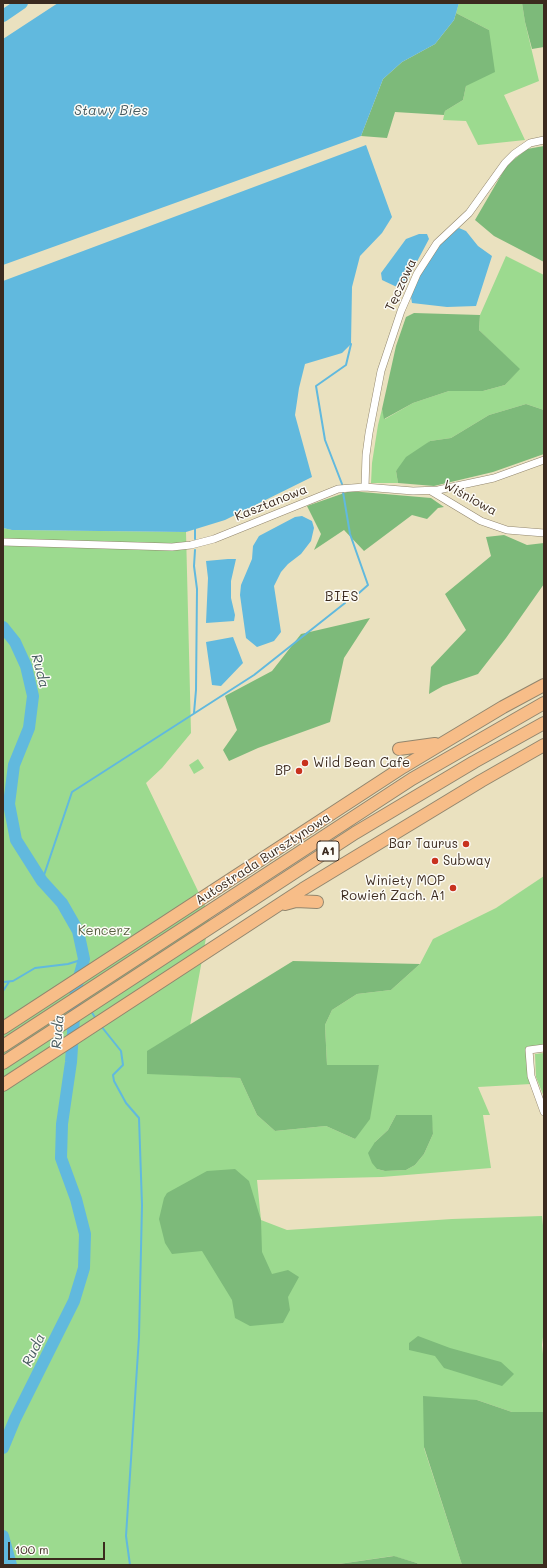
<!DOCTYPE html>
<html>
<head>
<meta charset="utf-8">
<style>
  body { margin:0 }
  #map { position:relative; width:547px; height:1568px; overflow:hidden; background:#eae1bf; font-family:Mali,sans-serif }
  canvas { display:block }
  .frame { position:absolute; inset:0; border:4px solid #3b2a1e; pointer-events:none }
  .scale { position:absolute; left:8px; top:1542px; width:97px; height:18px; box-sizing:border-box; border:2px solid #3b2a1e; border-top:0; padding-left:5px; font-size:12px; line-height:14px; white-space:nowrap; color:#3b2a1e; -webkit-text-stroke:3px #fdfcf7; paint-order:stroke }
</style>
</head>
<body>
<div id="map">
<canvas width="547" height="1568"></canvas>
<div class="frame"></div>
<div class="scale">100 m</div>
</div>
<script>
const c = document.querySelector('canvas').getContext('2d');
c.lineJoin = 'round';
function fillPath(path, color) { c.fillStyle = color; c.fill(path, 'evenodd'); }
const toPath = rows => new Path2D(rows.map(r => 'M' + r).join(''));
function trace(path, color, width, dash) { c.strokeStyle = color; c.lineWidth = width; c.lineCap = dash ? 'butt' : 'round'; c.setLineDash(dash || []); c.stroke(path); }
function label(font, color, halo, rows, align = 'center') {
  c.font = font + ' Mali,sans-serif'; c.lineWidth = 3; c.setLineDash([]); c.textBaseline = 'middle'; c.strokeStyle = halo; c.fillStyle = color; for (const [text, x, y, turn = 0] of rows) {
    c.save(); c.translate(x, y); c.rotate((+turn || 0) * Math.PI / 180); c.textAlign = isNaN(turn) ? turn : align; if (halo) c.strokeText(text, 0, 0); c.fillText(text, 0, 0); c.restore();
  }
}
fillPath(toPath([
  [459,3,522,3,525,22,539,81,504,95,525,140,478,145,466,121,443,120,445,111,463,100,466,86,489,30,456,13],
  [506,256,544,275,544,410,526,404,489,415,451,438,430,441,396,471,398,483,371,483,372,463,378,425,382,409,385,419,413,403,449,391,483,391,505,385,519,369,479,330,480,315],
  [3,528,12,530,186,532,191,733,162,768,146,783,210,916,181,1075,240,1078,257,1115,275,1131,326,1126,355,1139,379,1065,327,1065,325,1025,332,1010,357,994,391,990,420,964,433,939,496,908,544,876,544,1046,531,1048,531,1084,478,1087,490,1115,483,1115,491,1168,382,1177,257,1180,261,1220,287,1230,452,1219,542,1216,544,1235,544,1329,542,1345,544,1363,544,1412,512,1412,477,1400,424,1448,462,1565,419,1565,417,1563,393,1556,332,1565,3,1565],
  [396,1115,431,1115,433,1134,424,1154,415,1165,406,1170,385,1171,377,1169,375,1142,388,1130],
  [198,759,204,768,194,774,189,765],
  [544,1053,544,1097,536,1077,535,1054]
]), '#9cda8f');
fillPath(toPath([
  [522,3,544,3,544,47,532,49,525,22],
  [456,13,489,30,495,72,466,86,463,100,445,111,444,115,395,112,387,138,361,136,383,79,402,62,435,44,454,20],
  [544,146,544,262,494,236,475,220,507,165,527,149],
  [414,313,480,315,479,330,520,369,505,385,483,391,449,391,413,403,384,419,382,409,396,346,406,317],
  [526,404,544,410,544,454,493,472,434,486,398,483,396,471,406,457,430,441,451,438,489,415],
  [350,491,431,498,444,507,438,508,427,519,412,515,364,551,344,530,314,550,321,534,307,506],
  [504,535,527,545,544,543,544,584,506,638,478,674,443,686,429,694,431,667,466,630,445,594,491,556,486,537],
  [370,618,344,658,330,722,258,748,229,761,223,750,237,730,225,696,272,671,301,634],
  [293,961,420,964,391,990,357,994,332,1010,325,1025,327,1065,379,1065,370,1119,355,1139,326,1126,275,1131,257,1115,240,1078,147,1074,147,1051],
  [396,1115,432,1115,433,1134,424,1154,415,1165,406,1170,385,1171,377,1169,372,1163,368,1153,375,1142,388,1130],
  [235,1169,249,1181,261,1220,262,1252,272,1274,288,1270,299,1277,288,1297,290,1310,283,1323,250,1326,235,1318,232,1300,202,1251,172,1254,165,1243,159,1219,164,1198,167,1193,207,1171],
  [418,1336,450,1348,501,1362,514,1374,502,1386,444,1368,435,1356,409,1350,409,1343],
  [423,1396,477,1400,512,1412,544,1412,544,1565,462,1565,424,1447],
  [394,1556,417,1563,419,1565,332,1565]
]), '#7dba7a');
fillPath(toPath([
  [58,3,459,3,454,20,435,44,402,62,383,79,361,136,3,265,3,39],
  [366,145,392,217,382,233,360,256,352,287,351,344,342,353,305,364,299,388,295,415,312,477,225,520,186,532,12,530,3,528,3,281],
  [459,228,466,231,478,246,492,256,476,306,447,307,412,303,411,297,418,278,437,247,450,234],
  [419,234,427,234,429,239,404,286,399,288,382,280,381,273,406,239],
  [302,516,312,521,314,528,311,541,301,554,288,564,281,572,274,586,281,632,274,641,257,647,246,638,240,595,241,585,252,559,253,546,259,536,295,517],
  [228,559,236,559,231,581,231,598,235,615,234,621,206,623,208,578,206,561],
  [233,637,243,663,221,686,212,685,206,642]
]), '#61b9de');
trace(toPath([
  [342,484,325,440,316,386,346,365,351,344],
  [343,492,350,534,368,585,359,593],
  [195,539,195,529],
  [194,713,196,690,197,589,194,566,195,550],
  [42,881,72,792,254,675,345,603],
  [3,982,13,981,35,968,68,964,84,959],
  [3,991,9,982],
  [91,1011,96,1019],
  [101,1026,121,1051,123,1065,113,1075,114,1081,126,1103,139,1118,142,1205,139,1337,126,1536,130,1565]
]), '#61b9de', 2);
trace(toPath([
  [3,16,22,3],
  [3,627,15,642,26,666,33,696,29,728,14,765,9,804,16,840,42,881,62,903,78,931,84,959,76,988,71,1062,62,1124,61,1158,76,1199,85,1234,84,1268,74,1301,15,1419,3,1448],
  [3,1536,11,1565]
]), '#61b9de', 12);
const minor = toPath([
  [365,487,366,455,369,433,381,371,401,311,417,274,437,243,469,213,505,163,514,154,530,143,544,140],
  [431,491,481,521,507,530,544,533],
  [3,542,172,547,191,545,214,539,338,489,365,487,413,491,438,490,494,478,544,460],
  [544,1048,529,1050,531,1076,544,1112]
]);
const motorway = toPath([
  [399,749,435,744],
  [285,904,296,901,317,902],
  [3,1028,403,767,503,707,544,685],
  [3,1046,412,779,544,703],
  [3,1063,355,833,474,762,544,723],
  [3,1085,303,889,481,781,544,745]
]);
trace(minor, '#92866e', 8);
trace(motorway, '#92866e', 14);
trace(minor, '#fff', 7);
trace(motorway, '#f7bd88', 12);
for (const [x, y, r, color] of [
  [305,763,4,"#c8321e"],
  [299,771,4,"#c8321e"],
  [466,844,4,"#c8321e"],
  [435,861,4,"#c8321e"],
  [453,888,4,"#c8321e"]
]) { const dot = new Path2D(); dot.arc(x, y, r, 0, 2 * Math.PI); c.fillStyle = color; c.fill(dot); trace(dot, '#fdfcf7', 1.5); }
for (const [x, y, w] of [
  [328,851,22]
]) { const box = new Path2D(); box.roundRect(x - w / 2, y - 10, w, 20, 3); c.fillStyle = '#fdfcf7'; c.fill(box); trace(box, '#3b2a1e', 1); }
label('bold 12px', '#3b2a1e', null, [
  ["A1",328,851]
]);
label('13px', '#3b2a1e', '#fdfcf7', [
  ["Tęczowa",401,285,-65],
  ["Wiśniowa",470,498,29],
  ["Kasztanowa",271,503,-22],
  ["Autostrada Bursztynowa",263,859,-33]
]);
label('13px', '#3b2a1e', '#fdfcf7', [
  ["Wild Bean Cafe",313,763,"left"],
  ["BP",291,771],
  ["Bar Taurus",458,844],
  ["Subway",443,861,"left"],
  ["Winiety MOP",445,881],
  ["Rowień Zach. A1",445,896]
], 'right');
label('13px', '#585f40', '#fdfcf7', [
  ["Kencerz",104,931]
]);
label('italic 14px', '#485c61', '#fdfcf7', [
  ["Stawy Bies",111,111],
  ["Ruda",40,671,75],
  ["Ruda",58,1032,-86],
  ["Ruda",34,1350,-64]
]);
c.letterSpacing = '1px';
label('14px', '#3b2a1e', '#fdfcf7', [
  ["BIES",342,597]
]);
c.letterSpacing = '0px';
</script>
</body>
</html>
